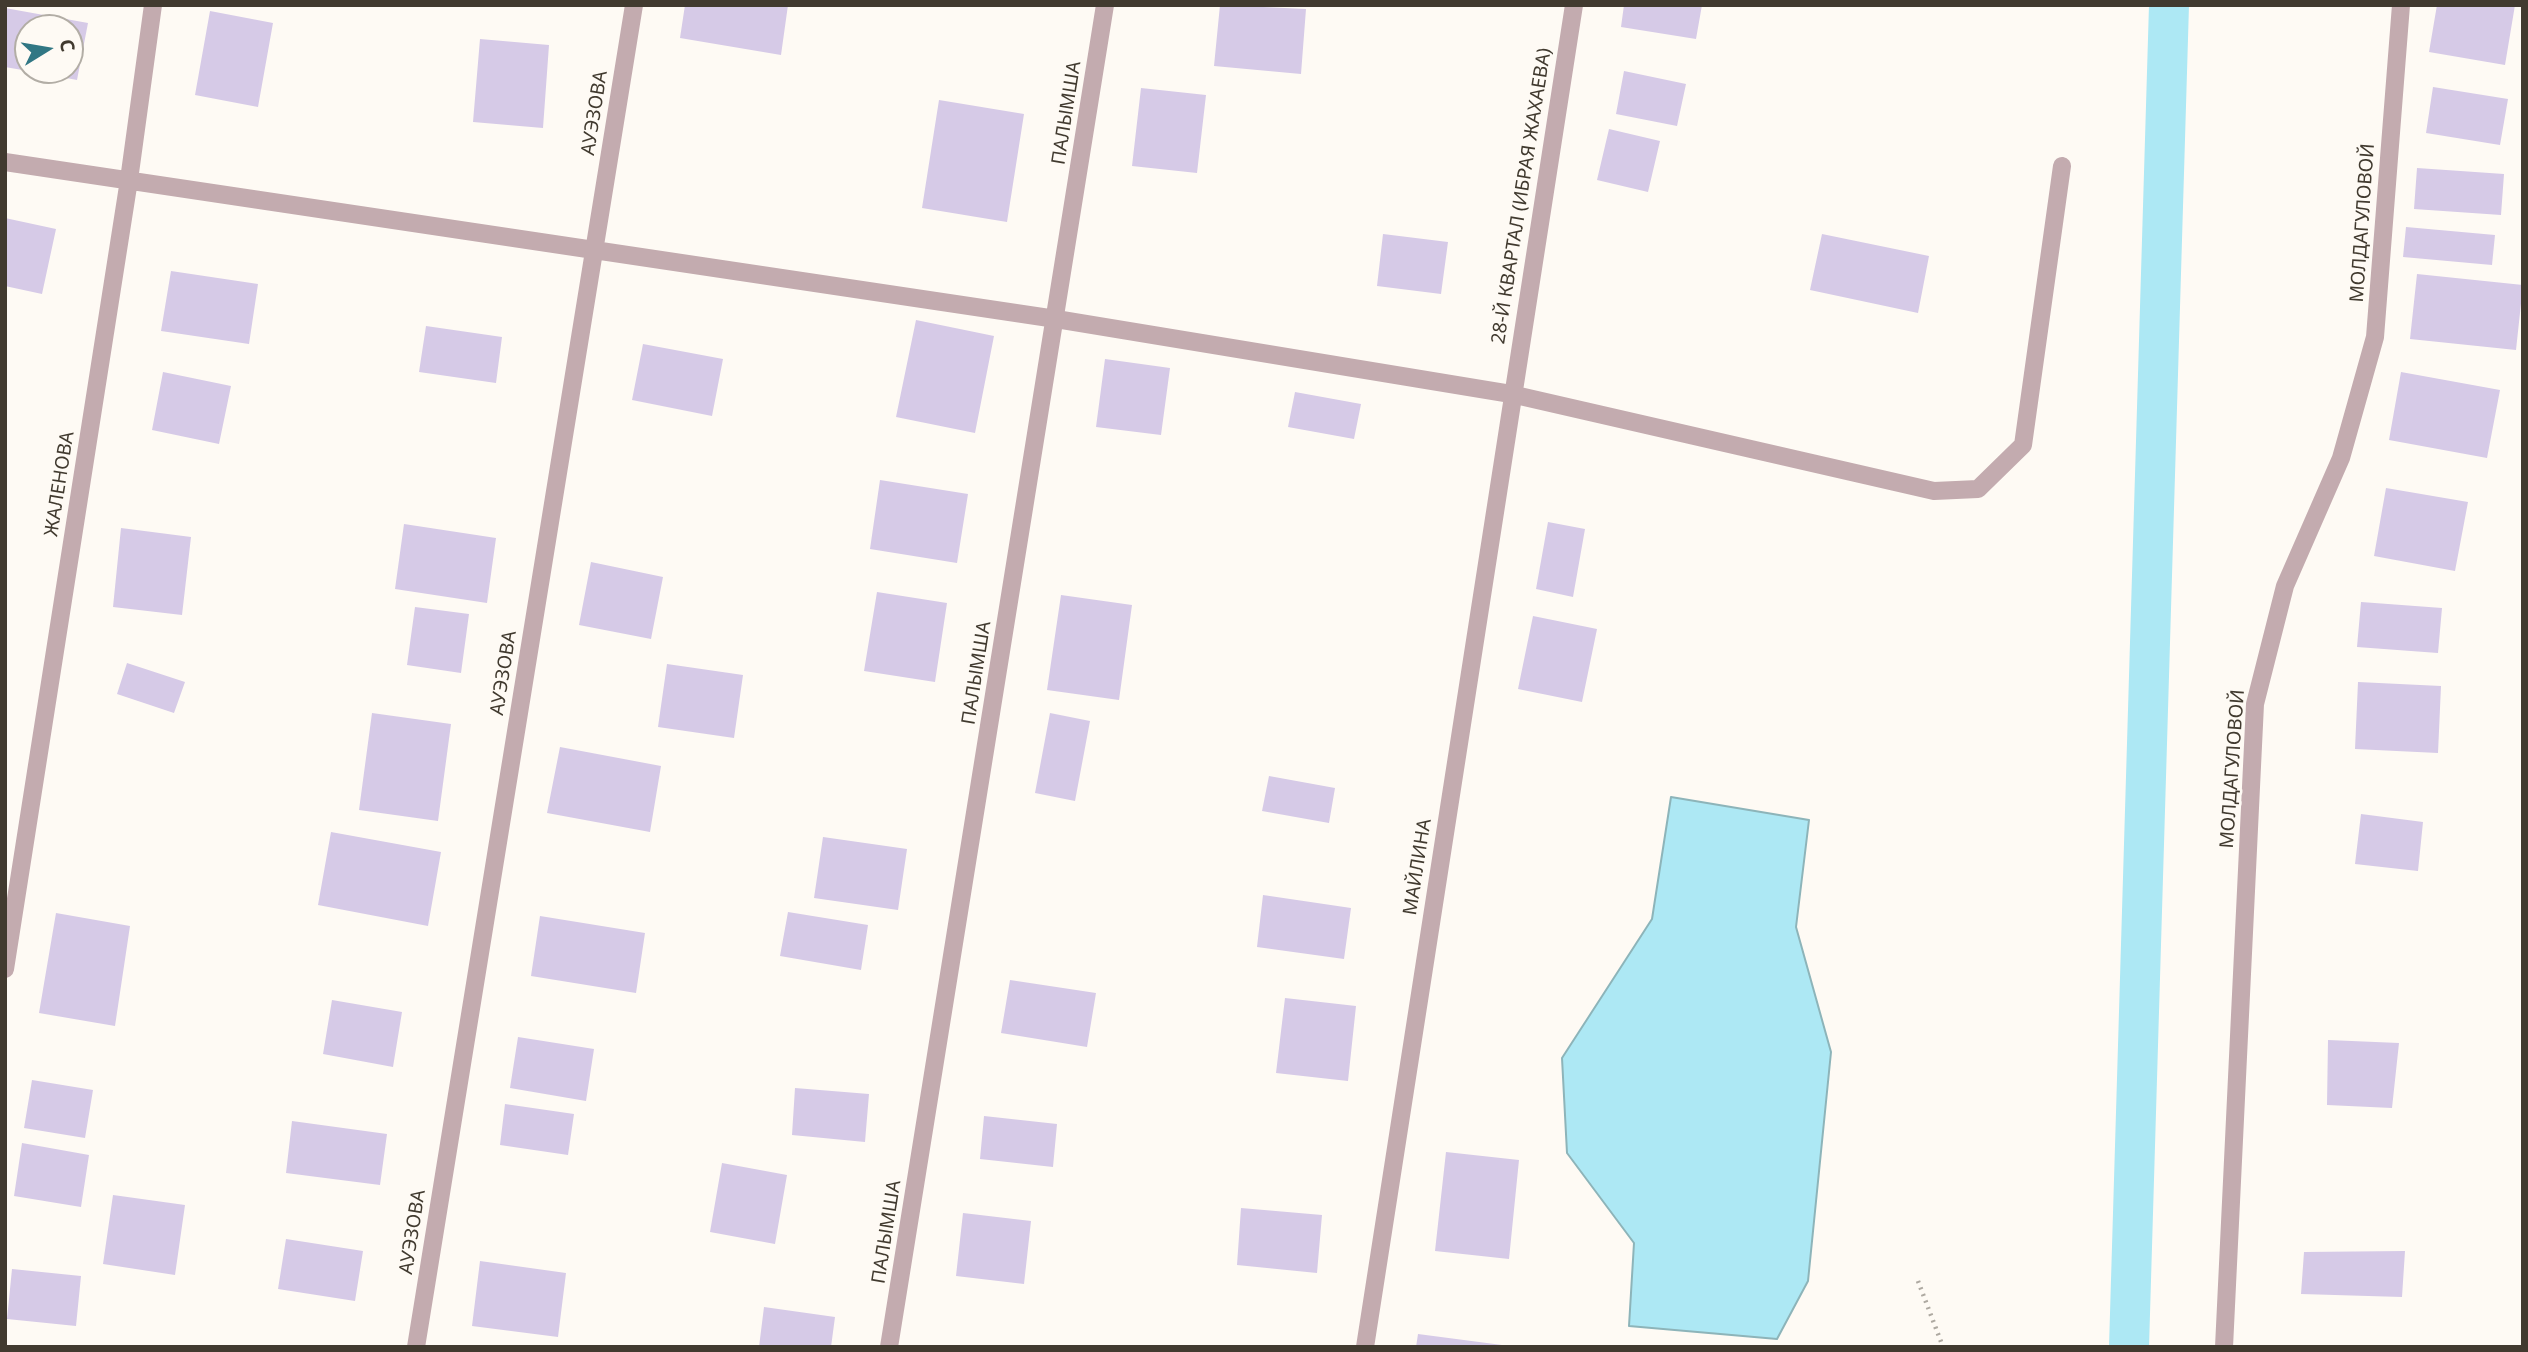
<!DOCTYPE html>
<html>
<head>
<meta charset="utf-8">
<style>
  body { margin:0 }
  #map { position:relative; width:2528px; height:1352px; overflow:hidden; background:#fefaf4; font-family:"Noto Sans",sans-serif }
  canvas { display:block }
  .frame { position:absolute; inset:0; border:7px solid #413a2f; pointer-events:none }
  .north { position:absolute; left:14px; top:14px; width:70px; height:70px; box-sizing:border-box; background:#fefaf4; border:2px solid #b2ada5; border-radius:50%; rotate:79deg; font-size:19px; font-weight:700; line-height:28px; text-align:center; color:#413a2f }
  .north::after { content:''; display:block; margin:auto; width:24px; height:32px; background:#317784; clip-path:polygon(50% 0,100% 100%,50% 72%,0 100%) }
</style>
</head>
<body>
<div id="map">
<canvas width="2528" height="1352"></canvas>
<div class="frame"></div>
<div class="north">С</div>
</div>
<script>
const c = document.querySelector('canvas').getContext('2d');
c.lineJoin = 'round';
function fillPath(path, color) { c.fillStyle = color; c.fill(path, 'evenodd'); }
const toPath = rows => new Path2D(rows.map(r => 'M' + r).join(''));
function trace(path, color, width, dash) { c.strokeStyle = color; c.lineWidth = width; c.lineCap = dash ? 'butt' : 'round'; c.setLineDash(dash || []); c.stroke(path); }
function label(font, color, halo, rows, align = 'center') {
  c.font = font + ' "Noto Sans",sans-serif'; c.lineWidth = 5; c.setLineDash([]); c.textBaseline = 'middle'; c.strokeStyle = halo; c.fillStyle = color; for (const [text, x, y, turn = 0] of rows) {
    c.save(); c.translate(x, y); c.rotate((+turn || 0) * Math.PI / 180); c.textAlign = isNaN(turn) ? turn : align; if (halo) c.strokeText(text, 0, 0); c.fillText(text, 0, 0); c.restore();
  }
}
const water = toPath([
  [1671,797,1809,820,1796,927,1831,1052,1808,1281,1777,1339,1629,1326,1634,1243,1567,1153,1562,1058,1652,919,1671,797]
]);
fillPath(water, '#ade8f4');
trace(water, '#8db4b9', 2);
trace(toPath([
  [2129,1347,2169,5]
]), '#ade8f4', 40);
fillPath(toPath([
  [685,5,788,5,781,55,680,38],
  [1220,5,1306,9,1301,74,1214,66],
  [1624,5,1702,5,1696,39,1621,27],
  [2437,5,2515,5,2505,65,2429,52],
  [5,8,88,23,77,80,29,71,70,70,70,28,28,28,28,71,5,67],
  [210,11,273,23,258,107,195,95],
  [480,39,549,45,543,128,473,122],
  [1624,71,1686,84,1677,126,1616,114],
  [2433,87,2508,99,2500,145,2426,133],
  [1141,88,1206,95,1197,173,1132,166],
  [939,100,1024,114,1007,222,922,208],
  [1609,129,1660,141,1648,192,1597,180],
  [2417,168,2504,174,2501,215,2414,209],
  [5,218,56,229,42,294,5,286],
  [2406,227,2495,235,2492,265,2403,257],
  [1383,234,1448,242,1441,294,1377,286],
  [1822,234,1929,256,1918,313,1810,290],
  [171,271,258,284,249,344,161,331],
  [2417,274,2523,285,2516,350,2410,339],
  [916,320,994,336,975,433,896,417],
  [426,326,502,337,496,383,419,372],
  [643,344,723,359,712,416,632,400],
  [1105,359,1170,368,1161,435,1096,427],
  [163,372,231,386,219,444,152,430],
  [2401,372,2500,390,2487,458,2389,440],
  [1295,392,1361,404,1354,439,1288,427],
  [880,480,968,494,957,563,870,549],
  [2386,488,2468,502,2455,571,2374,556],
  [1548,522,1585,529,1573,597,1536,589],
  [404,524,496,538,487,603,395,589],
  [121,528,191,537,182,615,113,607],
  [591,562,663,577,651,639,579,625],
  [877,592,947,603,935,682,864,671],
  [1061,595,1132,605,1119,700,1047,690],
  [2361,602,2442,608,2438,653,2357,647],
  [415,607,469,614,461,673,407,665],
  [1533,616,1597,629,1582,702,1518,689],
  [127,663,185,682,174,713,117,694],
  [667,664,743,675,734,738,658,727],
  [2358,682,2441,686,2438,753,2355,749],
  [372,713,451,724,438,821,359,810],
  [1050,713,1090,721,1075,801,1035,793],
  [560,747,661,766,650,832,547,813],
  [1269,776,1335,788,1329,823,1262,811],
  [2361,814,2423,822,2418,871,2355,864],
  [331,832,441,852,428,926,318,905],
  [823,837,907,849,898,910,814,898],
  [1263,895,1351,908,1344,959,1257,947],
  [788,912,868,925,861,970,780,956],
  [56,913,130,926,115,1026,39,1013],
  [540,916,645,933,636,993,531,976],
  [1010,980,1096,993,1087,1047,1001,1033],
  [1285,998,1356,1006,1348,1081,1276,1073],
  [332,1000,402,1012,393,1067,323,1054],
  [518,1037,594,1049,586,1101,510,1088],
  [2328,1040,2399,1043,2392,1108,2327,1105],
  [32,1080,93,1090,85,1138,24,1128],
  [795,1088,869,1094,865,1142,792,1135],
  [505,1104,574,1114,568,1155,500,1145],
  [984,1116,1057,1124,1053,1167,980,1159],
  [292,1121,387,1134,380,1185,286,1173],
  [22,1143,89,1155,81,1207,14,1196],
  [1446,1152,1519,1160,1509,1259,1435,1251],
  [722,1163,787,1175,775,1244,710,1232],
  [113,1195,185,1205,175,1275,103,1264],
  [1241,1208,1322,1215,1317,1273,1237,1265],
  [963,1213,1031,1221,1024,1284,956,1276],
  [286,1239,363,1251,355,1301,278,1289],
  [2405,1251,2402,1297,2301,1294,2304,1252],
  [480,1261,566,1273,558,1337,472,1326],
  [12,1269,81,1276,76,1326,7,1319],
  [764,1307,835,1317,831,1347,759,1347],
  [1418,1334,1502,1345,1502,1347,1416,1347]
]), '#d6cae7');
trace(toPath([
  [1918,1281,1943,1347]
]), '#aea9a1', 4.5, [2, 5]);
trace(toPath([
  [5,162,1056,319,1511,394,1934,491,1978,489,2023,445,2062,166],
  [5,969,129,180,153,5],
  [416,1347,634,5],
  [889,1347,1105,5],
  [1365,1347,1574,5],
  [2224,1347,2255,704,2285,586,2341,458,2375,337,2401,5]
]), '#c3abaf', 18);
label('19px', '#413a2f', '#fefaf4', [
  ["АУЭЗОВА",595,113,-81],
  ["ПАЛЫМША",1067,113,-81],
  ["28-Й КВАРТАЛ (ИБРАЯ ЖАХАЕВА)",1522,196,-81],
  ["МОЛДАГУЛОВОЙ",2363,223,-86],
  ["ЖАЛЕНОВА",60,484,-81],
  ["АУЭЗОВА",504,673,-81],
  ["ПАЛЫМША",977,673,-81],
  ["МОЛДАГУЛОВОЙ",2233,769,-86],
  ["МАЙЛИНА",1418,867,-81],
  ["АУЭЗОВА",413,1232,-81],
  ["ПАЛЫМША",887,1232,-81]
]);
</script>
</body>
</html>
